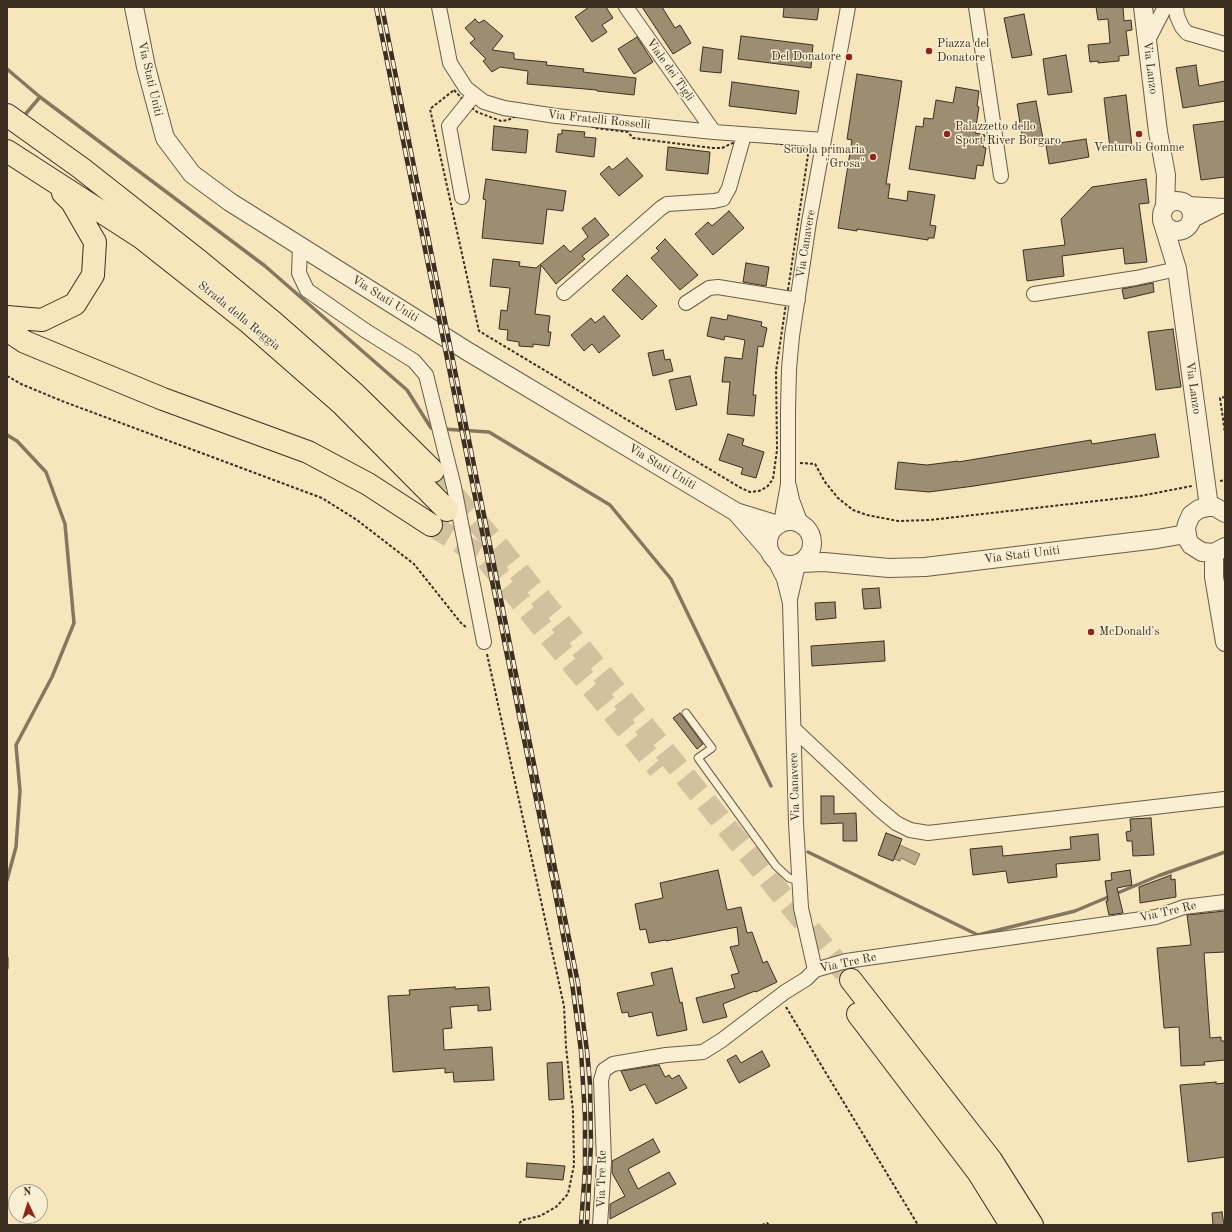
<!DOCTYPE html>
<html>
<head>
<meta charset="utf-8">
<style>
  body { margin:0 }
  #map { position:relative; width:1232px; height:1232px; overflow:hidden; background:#f7e5bc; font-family:"Old Standard TT",serif }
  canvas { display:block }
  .frame { position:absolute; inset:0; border:8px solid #3b2f22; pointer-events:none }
  .north { position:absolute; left:8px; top:1184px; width:40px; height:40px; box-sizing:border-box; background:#faeed3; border:1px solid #aea28c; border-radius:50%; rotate:356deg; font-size:11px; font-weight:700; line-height:16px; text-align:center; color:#3b2f22 }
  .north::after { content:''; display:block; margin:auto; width:14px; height:18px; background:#8f2418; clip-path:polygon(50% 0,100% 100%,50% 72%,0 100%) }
</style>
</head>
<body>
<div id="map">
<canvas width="1232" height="1232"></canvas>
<div class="frame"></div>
<div class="north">N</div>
</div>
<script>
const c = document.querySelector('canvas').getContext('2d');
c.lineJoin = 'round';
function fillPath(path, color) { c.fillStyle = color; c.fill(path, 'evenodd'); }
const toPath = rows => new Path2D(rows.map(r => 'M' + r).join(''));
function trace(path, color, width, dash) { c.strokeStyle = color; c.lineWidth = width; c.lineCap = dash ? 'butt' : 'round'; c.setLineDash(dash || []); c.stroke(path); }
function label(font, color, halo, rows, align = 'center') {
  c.font = font + ' "Old Standard TT",serif'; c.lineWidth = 3; c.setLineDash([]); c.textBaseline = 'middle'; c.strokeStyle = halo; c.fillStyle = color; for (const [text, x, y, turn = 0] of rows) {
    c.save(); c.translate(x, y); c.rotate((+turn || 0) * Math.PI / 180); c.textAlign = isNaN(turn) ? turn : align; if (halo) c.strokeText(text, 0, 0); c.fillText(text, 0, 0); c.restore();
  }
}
const water = toPath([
  [900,845,920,854,915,865,901,858,900,861,894,859,900,845]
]);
fillPath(water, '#b7a788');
trace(water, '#85775f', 1);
trace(toPath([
  [7,69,40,97,23,117],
  [40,97,265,266,407,390,431,428,435,428],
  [443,429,489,432,610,505,671,579,771,786],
  [7,435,17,441,46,472,65,524,74,623,52,677,16,745,20,791,16,847,7,880],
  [808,852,978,935,1075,911,1158,876,1225,852],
  [7,958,7,968]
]), '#85775f', 3.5);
const building = toPath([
  [589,7,606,7,613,18,602,25,607,32,592,42,575,17,589,7],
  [642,7,662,7,675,28,680,25,691,43,673,54,642,7],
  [784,7,819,7,817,20,783,17,784,7],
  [1096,7,1123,7,1124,21,1131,20,1132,30,1126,31,1129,55,1119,56,1119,61,1098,63,1098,61,1090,62,1088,45,1110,43,1108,19,1098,20,1096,7],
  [1024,14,1032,55,1012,58,1004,18,1024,14],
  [475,19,479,23,484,20,503,36,492,50,514,53,514,59,547,62,546,65,584,69,583,72,636,78,634,95,597,91,597,90,527,84,528,71,500,67,492,72,483,61,486,59,470,43,475,39,465,28,475,19],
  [741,36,813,45,811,68,738,59,741,36],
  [637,37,653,62,634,74,618,49,637,37],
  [703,47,723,50,721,73,700,71,703,47],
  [1066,55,1072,92,1048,95,1043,59,1066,55],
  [1196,65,1199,86,1225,81,1225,101,1183,108,1176,68,1196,65],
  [857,74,902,81,886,184,890,184,888,198,907,201,908,191,935,195,930,225,936,226,934,238,928,238,928,240,857,229,857,231,838,228,852,140,847,139,857,74],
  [732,82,799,91,796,114,729,106,732,82],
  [956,87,979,91,977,106,979,107,975,133,985,135,983,147,986,148,983,166,977,165,975,179,909,169,916,126,923,127,924,118,933,119,936,100,953,103,956,87],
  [1126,95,1132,146,1110,148,1104,98,1126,95],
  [1036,101,1043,139,1023,143,1017,104,1036,101],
  [1225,121,1225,177,1201,180,1193,125,1225,121],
  [494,126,528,130,526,153,492,150,494,126],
  [562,130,585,132,584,137,596,138,594,157,556,152,558,134,562,134,562,130],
  [1086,139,1089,157,1049,164,1046,145,1086,139],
  [668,147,710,152,708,174,666,170,668,147],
  [627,158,643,176,619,196,600,174,609,166,612,170,627,158],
  [486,179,566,191,563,211,547,209,543,244,482,238,486,200,483,199,486,179],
  [1146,179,1149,203,1139,204,1147,262,1125,264,1123,248,1062,256,1064,276,1027,281,1023,250,1065,245,1061,219,1092,187,1146,179],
  [729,211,744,228,713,255,695,234,708,222,712,226,729,211],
  [595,218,609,235,582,256,585,259,556,284,541,265,535,314,550,316,548,332,551,332,549,346,533,344,533,347,519,346,519,342,507,340,508,330,499,329,501,310,507,311,510,288,490,286,493,259,520,262,519,266,536,268,564,245,570,252,588,237,582,228,595,218],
  [665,239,698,275,680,290,651,258,659,251,656,248,665,239],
  [746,263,769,267,766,286,743,282,746,263],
  [627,275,657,306,642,320,612,290,627,275],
  [1153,283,1154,292,1124,299,1122,289,1153,283],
  [728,315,762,322,761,326,767,328,763,347,758,346,753,395,756,395,754,416,727,414,730,382,722,382,725,357,742,359,745,340,725,336,724,340,707,336,711,317,727,320,728,315],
  [604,316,620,336,599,353,592,344,584,351,571,335,591,318,595,323,604,316],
  [1173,329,1181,387,1156,390,1148,332,1173,329],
  [663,350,665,360,670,359,673,371,653,376,648,353,663,350],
  [690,376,697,405,676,410,669,380,690,376],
  [728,434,744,439,742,445,764,452,756,478,741,474,743,468,719,460,728,434],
  [1155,434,1159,457,974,486,929,492,895,489,898,462,927,465,958,461,958,462,1091,440,1092,444,1155,434],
  [879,588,881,608,864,609,862,589,879,588],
  [835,602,836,618,816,620,815,603,835,602],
  [884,641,885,661,812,666,811,646,884,641],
  [680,713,703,744,697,749,673,718,680,713],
  [821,796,834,796,834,814,856,813,857,841,843,841,843,823,821,824,821,796],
  [1151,818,1154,855,1133,856,1132,841,1127,841,1126,832,1131,831,1130,819,1151,818],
  [886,833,902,839,893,861,878,855,886,833],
  [1098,834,1100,860,1056,864,1057,877,1008,883,1006,871,973,875,970,849,1002,846,1003,856,1071,849,1070,837,1098,834],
  [718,870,727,910,741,907,747,933,752,932,763,963,767,961,777,982,756,992,755,991,723,1004,727,1017,703,1023,696,998,735,988,731,975,739,973,730,947,739,945,737,927,666,941,666,940,649,943,646,929,640,930,635,904,663,898,660,883,718,870],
  [1130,870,1132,885,1117,888,1123,913,1109,915,1106,901,1108,901,1105,881,1112,880,1111,873,1130,870],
  [1171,875,1171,880,1175,879,1176,897,1140,903,1139,887,1171,875],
  [1225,911,1225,952,1204,953,1210,1038,1221,1037,1221,1041,1225,1041,1225,1060,1204,1062,1205,1065,1181,1066,1179,1027,1164,1028,1157,948,1191,945,1187,915,1225,911],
  [672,968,680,1003,682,1002,687,1030,657,1036,652,1012,629,1017,628,1012,622,1013,617,993,654,985,651,973,672,968],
  [455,987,455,989,489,987,491,1010,478,1011,478,1005,450,1007,452,1028,443,1029,444,1050,492,1047,494,1080,454,1082,453,1072,445,1073,445,1068,393,1072,388,996,410,995,409,990,455,987],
  [762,1051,770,1066,739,1083,727,1060,736,1055,741,1063,762,1051],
  [562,1062,564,1099,549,1100,547,1063,562,1062],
  [659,1065,665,1077,669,1075,672,1079,679,1075,687,1088,656,1104,645,1084,630,1091,621,1071,659,1065],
  [1216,1082,1216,1084,1225,1083,1225,1157,1188,1162,1180,1085,1216,1082],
  [653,1139,660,1152,628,1169,638,1189,669,1172,676,1184,610,1219,610,1204,625,1196,612,1173,612,1161,653,1139],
  [527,1163,565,1166,563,1180,526,1177,527,1163],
  [1222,1212,1224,1225,1213,1225,1212,1213,1222,1212]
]);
fillPath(building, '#9d8e72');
trace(building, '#3b2f22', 1);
trace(toPath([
  [433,471,502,551,851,980],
  [431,525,485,558,659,769]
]), '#d1c19d', 22, [22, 11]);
const service = toPath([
  [686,713,712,748,698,758,776,866,789,878,800,881]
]);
const minor = toPath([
  [439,7,450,63,466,88,484,102,504,108,556,116,714,132,824,140],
  [626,7,714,132],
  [976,7,1001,176],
  [1176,7,1177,16,1182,27,1187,33,1225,44],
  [1147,42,1165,7],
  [462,197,449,126,474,95],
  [1187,204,1225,206],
  [1191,221,1219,207],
  [300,246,299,273,307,290,366,331,414,361,426,375,454,487,484,642],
  [564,293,661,208,667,204,714,201,723,199,729,188,744,135],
  [1034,294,1136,278,1177,269],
  [686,303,709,288,718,287,798,300],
  [789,486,792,500,801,524],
  [781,523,788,484,788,410,789,369,792,336,809,222,848,7],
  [774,559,784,579,790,603,796,823,801,908,815,970],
  [790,599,798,565],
  [794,729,878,808,896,823,910,830,928,833,1224,799],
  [600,1225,604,1162,601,1080,604,1070,613,1064,666,1055,703,1052,722,1040,785,992,806,979,815,970,846,961,1156,917,1184,907,1225,902]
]);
const tertiary = toPath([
  [134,7,146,67,165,138,192,174,230,202,467,351,736,512,778,525],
  [1143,7,1158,132,1166,175,1165,206],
  '1162 216a15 15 0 1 1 30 0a15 15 0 1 1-30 0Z',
  [1162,220,1177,269,1209,507],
  [736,512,769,550],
  [1225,513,1215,507,1209,507,1199,509,1191,515,1187,524,1186,529,1188,540,1191,545,1202,552,1214,553,1225,547],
  '768 543a22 22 0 1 1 44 0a22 22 0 1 1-44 0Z',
  [1214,553,1214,577,1225,642],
  [801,563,824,562,889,568,925,567,1157,539,1186,534]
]);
const trunk = toPath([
  [7,115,81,168,199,261,273,322,355,394,433,471],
  [7,151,142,238,247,321,342,404,447,510],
  [7,317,42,320,75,304,93,275,95,242,72,202,63,193],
  [7,330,25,342,163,399,308,452,368,484,431,525],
  [851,980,991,1160,1032,1225],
  [858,1014,978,1172,1011,1225]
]);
trace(service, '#6a5c48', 9);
trace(minor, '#6a5c48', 16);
trace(tertiary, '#6a5c48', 20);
trace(trunk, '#3b2f22', 24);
trace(toPath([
  [454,90,467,104,477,112,501,121,508,120,518,115,588,124,595,128,628,132,633,138,712,148,722,148,737,141,742,140,753,140,809,148,776,371,777,450,773,479,767,487,759,491,750,492,741,488,479,331,430,109,454,90],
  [7,376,21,384,62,401,322,498,357,520,414,564,461,623,467,628],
  [1225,397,1220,398,1225,433],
  [800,463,815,464,825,482,838,498,853,510,867,515,898,521,930,520,1140,496,1192,486],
  [1220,481,1225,480],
  [487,654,564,1006,566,1047,573,1111,574,1165,568,1194,556,1207,540,1216,523,1220,517,1225],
  [786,1007,918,1225],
  [762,1225,767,1223,769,1225]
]), '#3b2f22', 2, [3, 2]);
trace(service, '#faeed3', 7);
trace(minor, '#faeed3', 14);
trace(tertiary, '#faeed3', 18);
trace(trunk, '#f7e5bc', 22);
const rail = toPath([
  [376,7,555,893,572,983,581,1051,585,1116,585,1169,581,1225],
  [382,7,578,983,587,1051,590,1084,591,1143,587,1225]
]);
trace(rail, '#3b2f22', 4.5);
trace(rail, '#faeed3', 3, [9]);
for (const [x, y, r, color] of [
  [929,51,4,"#8f2418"],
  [849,57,4,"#8f2418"],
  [947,134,4,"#8f2418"],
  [1139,134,4,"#8f2418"],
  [873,157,4,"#8f2418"],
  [1091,632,4,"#8f2418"]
]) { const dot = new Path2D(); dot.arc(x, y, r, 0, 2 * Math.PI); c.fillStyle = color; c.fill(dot); trace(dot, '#faeed3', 1.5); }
label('12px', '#3b2f22', '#faeed3', [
  ["Piazza del",937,44],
  ["Donatore",937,58],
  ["Del Donatore",841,57,"right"],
  ["Palazzetto dello",955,127],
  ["Sport River Borgaro",955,141],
  ["Venturoli Gomme",1139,148,"center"],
  ["Scuola primaria",865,150,"right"],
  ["\"Grosa\"",865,164,"right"],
  ["McDonald's",1099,632]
], 'left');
label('12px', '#3b2f22', '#faeed3', [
  ["Via Lanzo",1150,68,83],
  ["Viale dei Tigli",670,70,55],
  ["Via Stati Uniti",150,79,77],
  ["Via Fratelli Rosselli",599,120,6],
  ["Via Canavere",806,244,-81],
  ["Via Stati Uniti",385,299,32],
  ["Strada della Reggia",239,316,39],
  ["Via Lanzo",1193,388,82],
  ["Via Stati Uniti",662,467,31],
  ["Via Stati Uniti",1022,555,-7],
  ["Via Canavere",795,787,-92],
  ["Via Tre Re",1168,912,-13],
  ["Via Tre Re",848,963,-12],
  ["Via Tre Re",602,1179,-89]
]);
</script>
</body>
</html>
